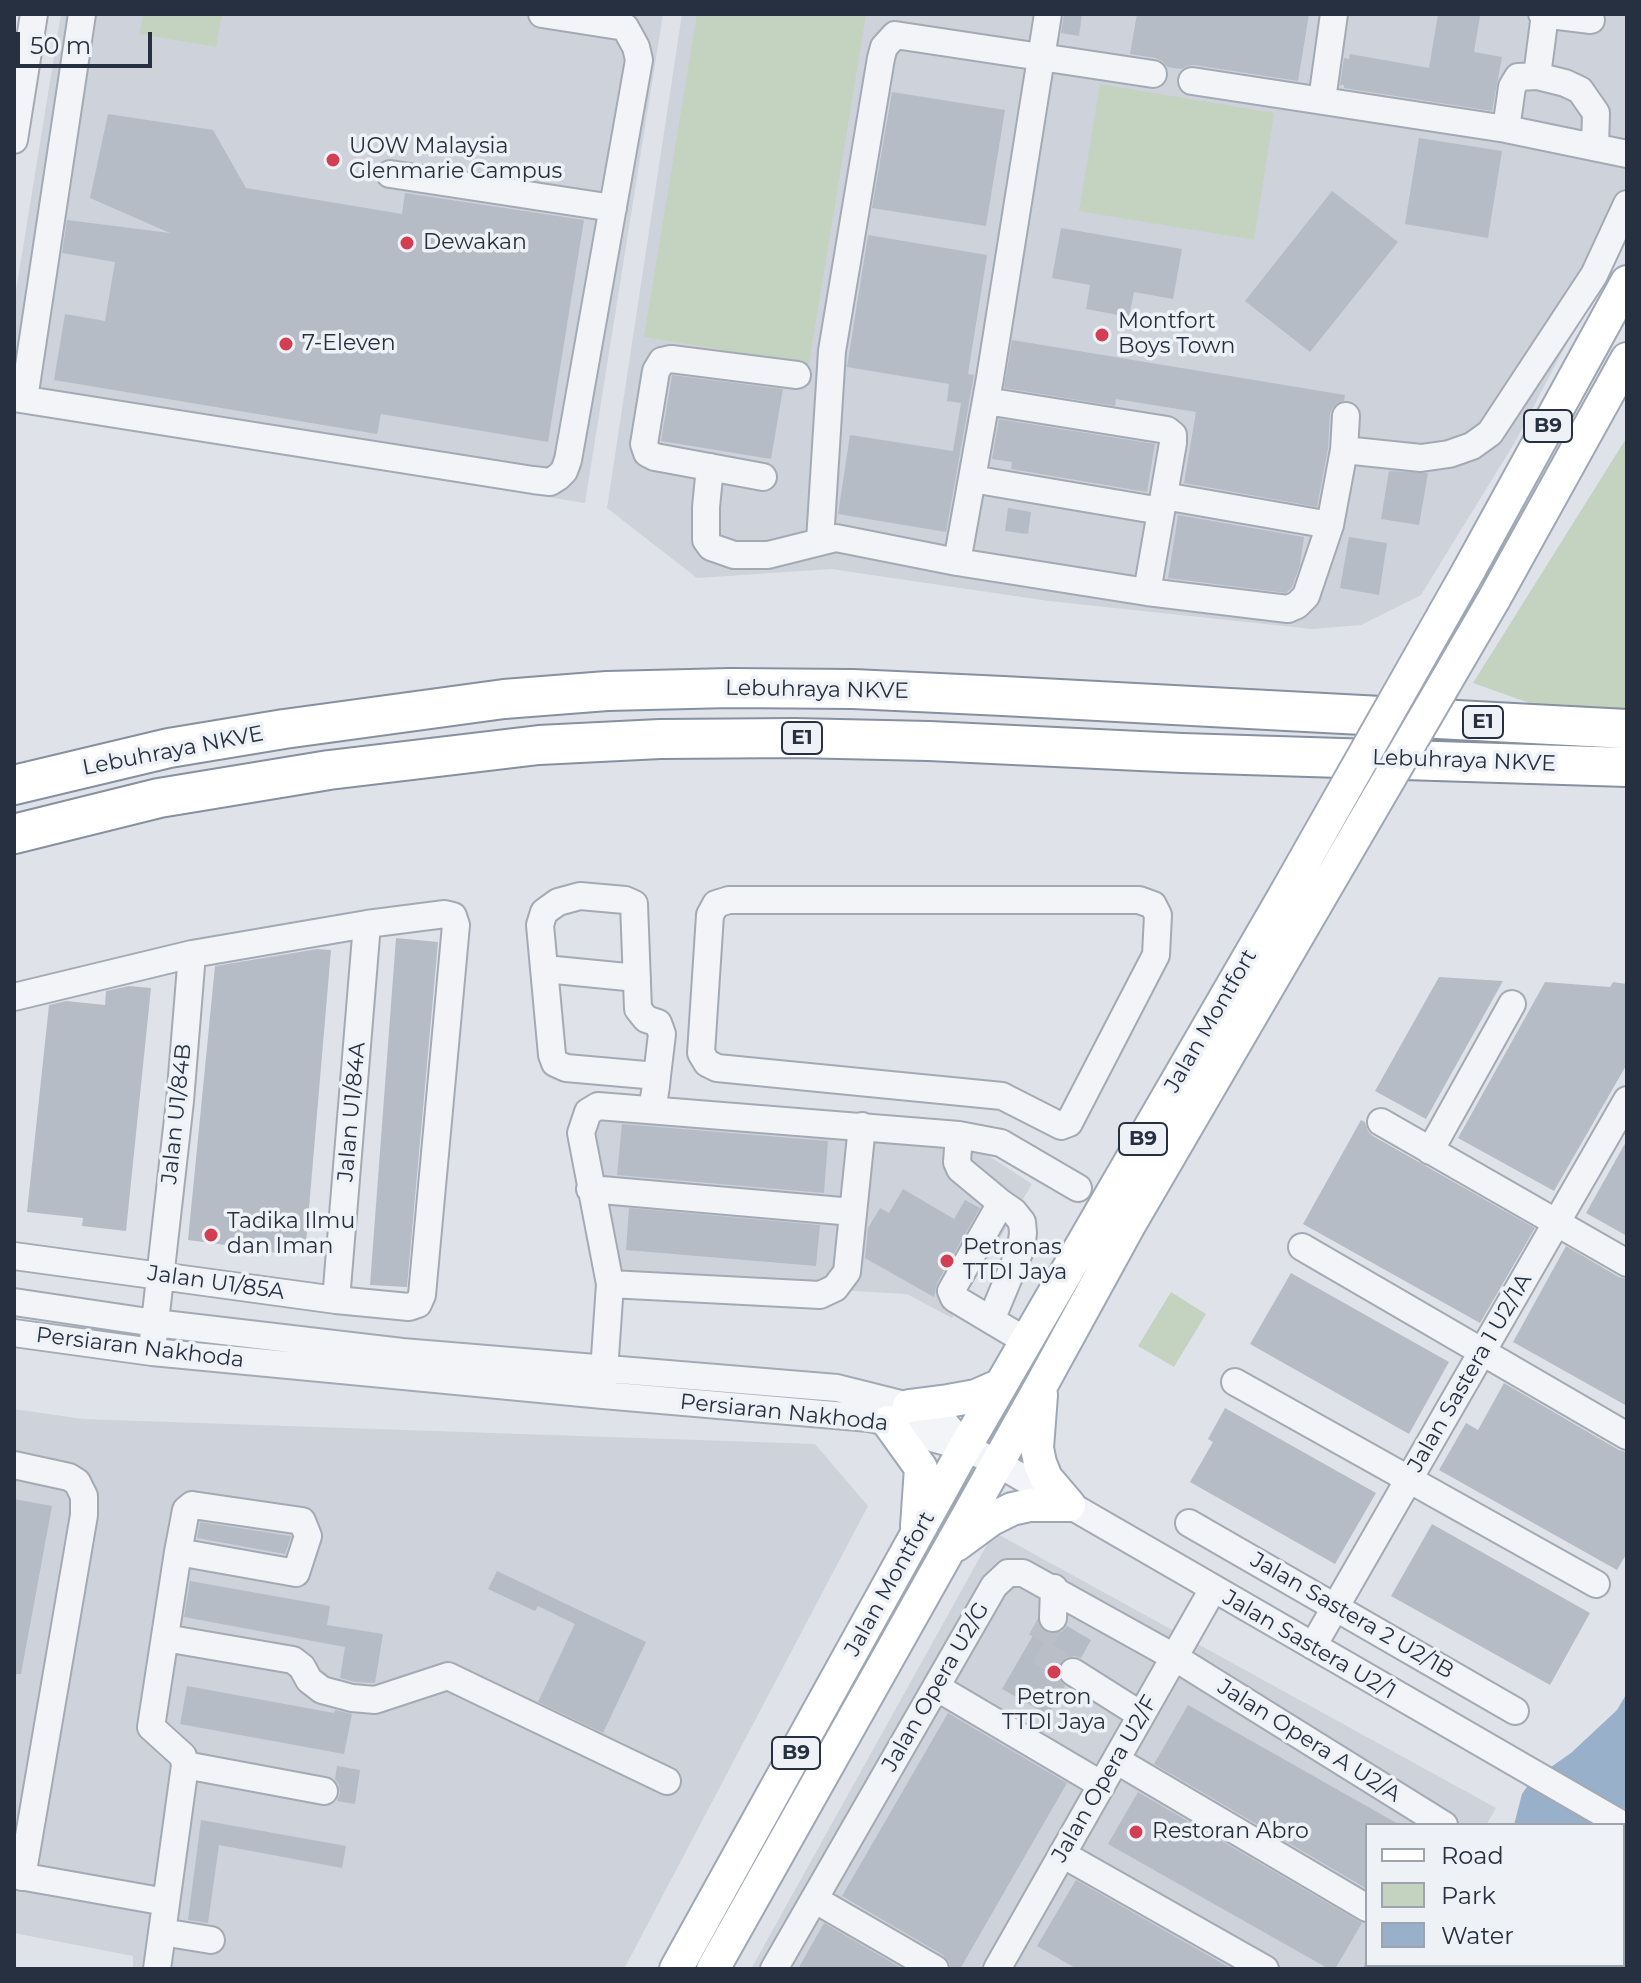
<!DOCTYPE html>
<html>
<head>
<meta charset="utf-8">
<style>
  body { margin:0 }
  #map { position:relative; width:1641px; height:1983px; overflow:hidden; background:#dfe3e9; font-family:Montserrat,sans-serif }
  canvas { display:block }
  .frame { position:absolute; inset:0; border:16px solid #273041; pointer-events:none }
  .legend { position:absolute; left:1365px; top:1823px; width:260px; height:144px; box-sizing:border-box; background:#eef2f6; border:2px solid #9ea4ae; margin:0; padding:10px 14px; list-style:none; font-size:24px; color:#273041 }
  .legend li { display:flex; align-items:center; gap:16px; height:40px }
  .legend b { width:40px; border:2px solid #9ea4ae }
  .scale { position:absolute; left:16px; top:32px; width:136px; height:36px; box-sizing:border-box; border:4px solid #273041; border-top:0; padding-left:10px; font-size:24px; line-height:28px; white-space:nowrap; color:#273041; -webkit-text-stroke:6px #eef2f6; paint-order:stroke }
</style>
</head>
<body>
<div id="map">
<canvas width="1641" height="1983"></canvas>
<div class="frame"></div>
<ul class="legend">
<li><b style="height:10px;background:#fff"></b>Road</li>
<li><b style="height:22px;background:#c4d3c0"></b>Park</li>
<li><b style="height:22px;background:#98b0ca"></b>Water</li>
</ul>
<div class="scale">50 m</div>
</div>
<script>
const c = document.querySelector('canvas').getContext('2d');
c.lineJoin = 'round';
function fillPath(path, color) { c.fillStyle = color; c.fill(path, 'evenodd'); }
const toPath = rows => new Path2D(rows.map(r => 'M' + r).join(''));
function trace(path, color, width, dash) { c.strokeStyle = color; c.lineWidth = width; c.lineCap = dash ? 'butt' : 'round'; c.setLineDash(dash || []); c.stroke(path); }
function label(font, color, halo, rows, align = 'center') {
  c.font = font + ' Montserrat,sans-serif'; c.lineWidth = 7; c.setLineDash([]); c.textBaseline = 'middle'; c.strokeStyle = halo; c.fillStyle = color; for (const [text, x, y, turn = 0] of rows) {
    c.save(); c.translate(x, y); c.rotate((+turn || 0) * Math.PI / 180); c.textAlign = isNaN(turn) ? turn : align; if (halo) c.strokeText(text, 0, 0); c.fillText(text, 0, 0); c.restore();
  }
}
fillPath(toPath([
  [61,14,663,14,585,503,14,412,14,303],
  [682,14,1627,14,1627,228,1515,442,1421,595,1361,625,1312,629,1049,601,831,569,697,578,607,508],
  [600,1114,978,1149,1032,1184,952,1318,907,1294,617,1278,588,1139],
  [14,1409,83,1419,815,1444,868,1506,624,1969,133,1969,133,1956,14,1933],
  [994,1532,1496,1808,1486,1825,1367,1825,1367,1965,1406,1965,1403,1969,751,1969]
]), '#cdd2db');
fillPath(toPath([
  [143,14,222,14,216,47,139,34],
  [697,14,866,14,809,364,644,337],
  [1100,84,1274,113,1254,240,1079,211],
  [1627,437,1627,709,1535,705,1473,683],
  [1171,1292,1206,1314,1174,1367,1138,1346]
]), '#c4d3c0');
fillPath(toPath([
  [1627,1693,1627,1816,1622,1825,1514,1825,1522,1794,1531,1781,1571,1753,1617,1710]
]), '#98b0ca');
fillPath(toPath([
  [1064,14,1082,14,1079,36,1061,33],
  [1137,14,1309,14,1298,81,1194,65,1187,66,1182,69,1167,67,1162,61,1155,58,1130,54],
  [1438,14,1480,16,1474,52,1502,57,1492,111,1344,88,1344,85,1340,85,1344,58,1349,59,1350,54,1429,68],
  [892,92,1005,110,986,226,872,208],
  [108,114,213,130,246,188,402,214,405,193,584,220,548,442,381,414,377,434,54,380,65,314,105,321,115,262,62,253,67,220,170,233,90,198],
  [1419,138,1502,151,1488,238,1405,224],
  [1332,191,1398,242,1310,352,1245,301],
  [1061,228,1182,249,1173,299,1134,292,1129,317,1086,309,1090,285,1052,278],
  [868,235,987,255,968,374,974,375,946,532,838,514,850,435,953,451,961,403,947,401,949,384,847,367],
  [1012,340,1345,395,1344,401,1333,407,1330,414,1328,448,1317,507,1184,483,1196,412,1116,399,1115,406,1004,388],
  [672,375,783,389,771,459,661,441],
  [999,419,1155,444,1147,492,1011,469,1012,462,992,459],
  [1389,471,1428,473,1419,525,1381,519],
  [1008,508,1031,512,1028,534,1005,531],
  [1178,515,1304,537,1300,565,1292,587,1286,593,1168,578],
  [1349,537,1387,543,1379,595,1340,588],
  [396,938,438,942,407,1287,370,1285],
  [317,949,331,950,305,1255,255,1251,256,1249,188,1240,215,966],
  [1439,977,1503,981,1426,1119,1375,1091],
  [1545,982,1610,987,1613,982,1627,984,1627,1064,1554,1191,1458,1138],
  [129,986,151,988,126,1231,82,1226,83,1218,27,1212,49,1005,66,1001,105,1005,106,991],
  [1361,1120,1365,1122,1368,1131,1373,1136,1535,1228,1480,1323,1303,1224],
  [622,1124,828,1141,824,1193,617,1175],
  [1627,1140,1627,1236,1586,1213],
  [903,1189,954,1219,965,1200,980,1208,937,1283,934,1297,865,1258,868,1228,880,1208,889,1213],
  [629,1208,820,1225,816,1266,626,1250],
  [1566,1246,1619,1277,1627,1279,1627,1406,1513,1342],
  [1291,1273,1449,1362,1409,1434,1250,1344],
  [1504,1383,1619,1450,1627,1452,1627,1553,1617,1570,1439,1470,1466,1423,1478,1430],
  [1225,1408,1376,1493,1335,1564,1190,1482,1213,1442,1208,1439],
  [14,1499,52,1506,21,1674,14,1674],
  [200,1522,291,1536,291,1537,285,1554,197,1538],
  [1432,1524,1590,1613,1550,1685,1391,1596],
  [497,1571,646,1642,603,1733,538,1702,575,1624,538,1606,535,1611,488,1589],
  [190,1581,330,1606,327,1625,383,1634,375,1683,355,1682,340,1678,345,1647,184,1617],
  [1039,1625,1045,1632,1053,1634,1061,1632,1067,1626,1091,1640,1081,1658,1074,1656,1066,1658,1059,1664,1057,1671,1059,1679,1065,1686,1048,1715,1002,1689],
  [187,1686,334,1713,335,1710,352,1714,344,1754,180,1724],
  [1188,1705,1400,1825,1367,1825,1367,1889,1154,1764],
  [948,1713,1067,1783,960,1969,951,1969,949,1962,943,1955,842,1896],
  [337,1766,360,1770,355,1804,337,1801,340,1793,339,1785,335,1779],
  [1138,1792,1362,1923,1335,1969,1329,1969,1108,1844],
  [201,1820,346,1846,342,1868,219,1845,208,1923,188,1920],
  [1076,1880,1190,1945,1232,1969,1077,1969,1037,1946],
  [824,1923,903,1969,798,1969]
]), '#b6bcc6');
trace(toPath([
  [1053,1618,1036,1649,1073,1672]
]), '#babfc7', 26, [26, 13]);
const minor = toPath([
  [1542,14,1591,20],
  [1545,14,1537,76,1565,83,1580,90,1596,113,1595,147],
  [1192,81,1506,129,1627,154],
  [1322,100,1334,14],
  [1506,129,1512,87,1518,77,1537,76],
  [14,140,34,14],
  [390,174,613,208],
  [14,398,533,480,550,482,558,477,564,471,568,460,639,60,636,47,625,27,542,14],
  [24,399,82,14],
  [986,401,1167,430,1173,435,1173,443,1147,592],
  [1344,450,1421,458,1449,454,1472,446,1490,433,1594,275,1627,204],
  [710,467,706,507,706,540,711,547,734,555,768,555,836,538,957,562,1147,592,1288,609,1297,605,1306,596,1330,525,1344,450,1346,416],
  [763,477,655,457,647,453,644,444,656,371,662,361,671,359,797,375],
  [972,479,1161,511],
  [1164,496,1330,525],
  [820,541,832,351,881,58,884,47,895,35,1153,74],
  [957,562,990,378,1048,14],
  [729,900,1139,900,1153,905,1158,915,1156,955,1069,1123,1061,1126,1002,1096,717,1068,707,1063,701,1053,710,915,716,904,729,900],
  [545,969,637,978],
  [14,997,192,954,367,924,445,914,453,916,456,925,422,1295,418,1304,409,1307,336,1300,14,1256],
  [652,1110,656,1086,657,1076,662,1034,658,1023,646,1019,638,1009,634,904,625,900,580,896,558,902,544,912,540,925,552,1055,555,1063,566,1068,657,1076],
  [1381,1122,1627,1263],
  [959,1135,957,1162,960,1169,1001,1203,951,1291,954,1298,1026,1341],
  [1430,1151,1512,1004],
  [590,1189,853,1212],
  [1302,1247,1627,1436],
  [610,1284,820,1295,835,1288,847,1272,862,1126],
  [336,1300,367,924],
  [14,1302,155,1323,402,1352,837,1388,909,1406,945,1423,965,1447],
  [991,1320,1021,1248,1023,1233,1022,1222,1014,1212,1001,1203],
  [14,1333,152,1352,603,1395,869,1418,888,1422,935,1439,965,1447,997,1463,1623,1825],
  [153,1340,180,1101,192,954],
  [1235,1382,1596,1584],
  [603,1386,610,1284,581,1133,588,1112,598,1106,959,1135,1001,1143,1078,1188],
  [14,1465,69,1477,77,1482,84,1496,84,1515,22,1877],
  [192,1505,302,1521,308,1536,296,1573,178,1552,186,1510,192,1505],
  [1189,1523,1515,1711],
  [1053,1618,1054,1588],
  [165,1638,293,1660,302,1667,309,1680,322,1690,352,1698,375,1700,448,1676,667,1781],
  [1313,1646,1627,1100],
  [1073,1672,1141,1715],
  [936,1687,1102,1785],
  [1116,1760,1367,1908],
  [185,1765,324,1791],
  [1062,1854,1265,1969],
  [14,1875,166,1902],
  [814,1899,935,1969],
  [162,1932,211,1940],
  [1623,1937,1627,1930],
  [157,1969,185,1765,183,1756,151,1727,178,1552],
  [774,1969,994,1586,1008,1573,1023,1573,1174,1657,1444,1825],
  [997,1969,1213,1589],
  [1379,1969,1381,1965],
  [1606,1969,1608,1965]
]);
const major = toPath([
  [1469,570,1627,282],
  [1494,599,1627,359],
  [1041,1395,1037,1448,1040,1463,1046,1478,1069,1505],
  [909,1406,948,1401,976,1396,1001,1385],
  [888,1422,921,1468,917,1526],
  [956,1545,990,1520,1012,1509,1030,1505,1069,1505],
  [676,1969,965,1447,1286,893],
  [713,1969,1042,1384,1128,1227,1315,906]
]);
const highway = toPath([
  [14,785,169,748,284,729,504,699,607,691,730,688,853,689,1003,696,1627,729],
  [14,834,159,798,329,770,539,745,660,739,795,738,929,741,1182,753,1627,767]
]);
trace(minor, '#a4aab3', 30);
trace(major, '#9ea7b5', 36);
trace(highway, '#8690a0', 42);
trace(minor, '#f2f4f7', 26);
trace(major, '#fff', 32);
trace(highway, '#fff', 38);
const majorBridge = toPath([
  [1286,893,1469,570],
  [1315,906,1494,599]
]);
trace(majorBridge, '#9ea7b5', 36, []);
trace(majorBridge, '#fff', 32);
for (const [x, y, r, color] of [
  [333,160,8,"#d33e52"],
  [407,243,8,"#d33e52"],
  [1102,335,8,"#d33e52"],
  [286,344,8,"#d33e52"],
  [211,1235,8,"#d33e52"],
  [947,1261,8,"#d33e52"],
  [1054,1672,8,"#d33e52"],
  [1136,1832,8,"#d33e52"]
]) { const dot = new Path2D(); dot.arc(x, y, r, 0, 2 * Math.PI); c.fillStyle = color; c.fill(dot); trace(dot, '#eef2f6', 3); }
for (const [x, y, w] of [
  [1548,426,48],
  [1483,722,40],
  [802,738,40],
  [1143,1139,48],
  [796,1753,48]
]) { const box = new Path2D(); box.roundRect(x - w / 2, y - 16, w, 32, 6); c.fillStyle = '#eef2f6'; c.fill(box); trace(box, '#273041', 2); }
label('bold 20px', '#273041', null, [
  ["B9",1548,426],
  ["E1",1483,722],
  ["E1",802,738],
  ["B9",1143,1139],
  ["B9",796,1753]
]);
label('22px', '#273041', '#eef2f6', [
  ["UOW Malaysia",349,147],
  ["Glenmarie Campus",349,172],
  ["Dewakan",423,243],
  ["Montfort",1118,322],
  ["Boys Town",1118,347],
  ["7-Eleven",302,344],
  ["Tadika Ilmu",227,1222],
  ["dan Iman",227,1247],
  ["Petronas",963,1248],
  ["TTDI Jaya",963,1273],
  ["Petron",1054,1698,"center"],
  ["TTDI Jaya",1054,1723,"center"],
  ["Restoran Abro",1152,1832]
], 'left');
label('22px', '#273041', '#eef2f6', [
  ["Lebuhraya NKVE",817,690,1],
  ["Lebuhraya NKVE",173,751,-11],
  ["Lebuhraya NKVE",1464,761,2],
  ["Jalan Montfort",1211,1021,-60],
  ["Jalan U1/84A",352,1112,-85],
  ["Jalan U1/84B",177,1114,-84],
  ["Jalan U1/85A",216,1283,8],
  ["Persiaran Nakhoda",140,1348,7],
  ["Jalan Sastera 1 U2/1A",1470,1373,-60],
  ["Persiaran Nakhoda",784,1413,6],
  ["Jalan Montfort",890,1584,-61],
  ["Jalan Sastera 2 U2/1B",1352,1616,30],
  ["Jalan Sastera U2/1",1309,1645,30],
  ["Jalan Opera U2/G",936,1687,-60],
  ["Jalan Opera A U2/A",1309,1741,32],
  ["Jalan Opera U2/F",1105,1779,-60]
]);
</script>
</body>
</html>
